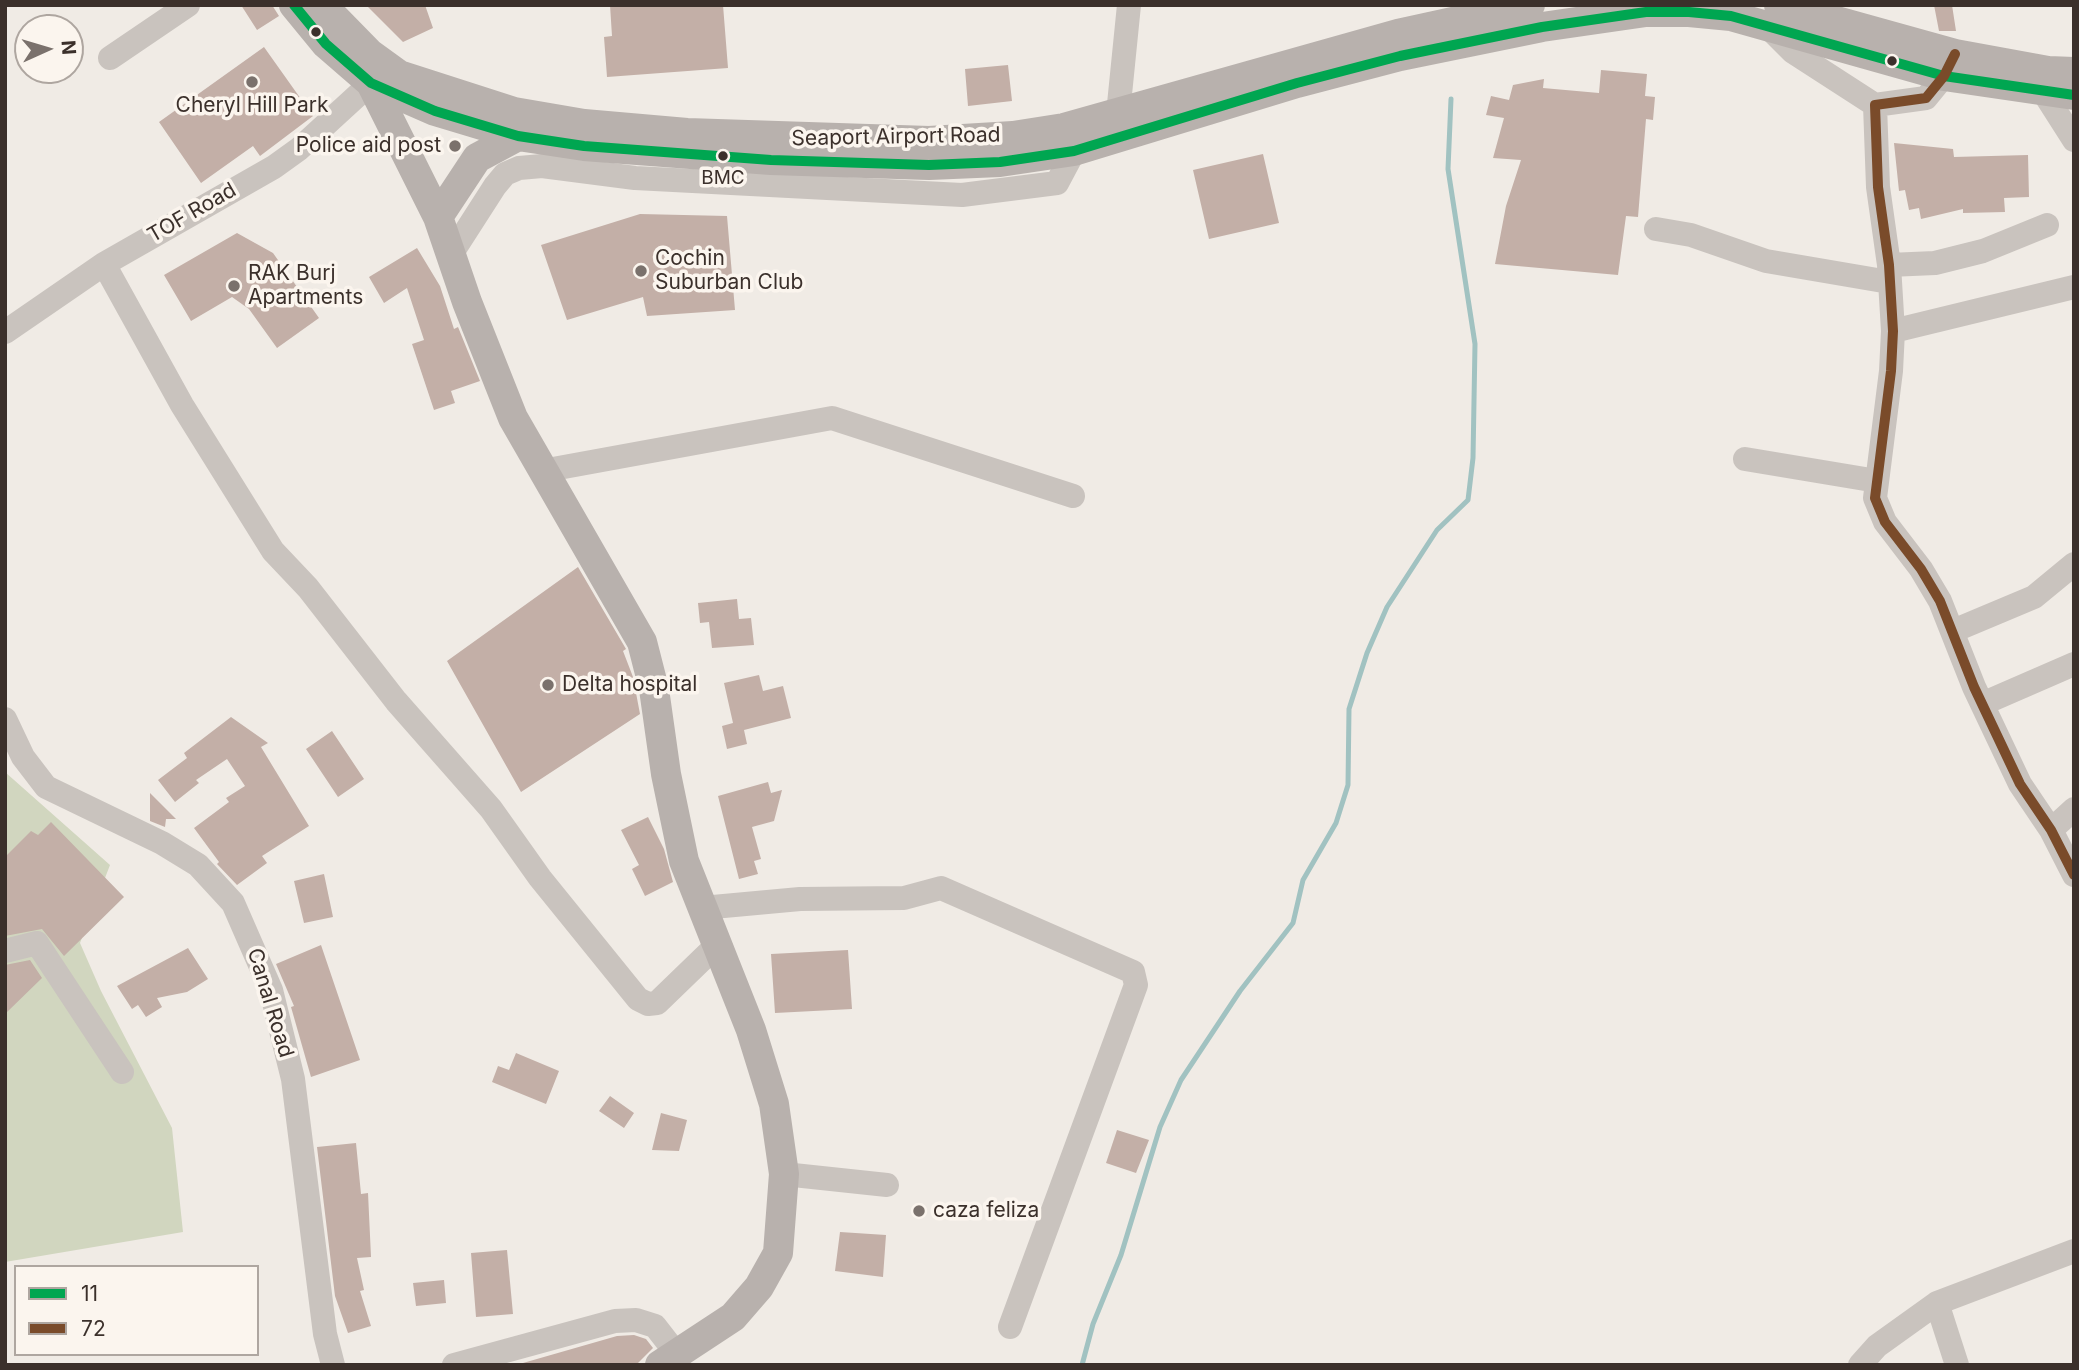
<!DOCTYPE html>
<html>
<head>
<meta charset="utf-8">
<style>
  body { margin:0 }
  #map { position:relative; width:2079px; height:1370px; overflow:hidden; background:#f0ebe5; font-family:Inter,sans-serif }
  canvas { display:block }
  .frame { position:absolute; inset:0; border:7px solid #3b302b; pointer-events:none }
  .legend { position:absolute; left:14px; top:1265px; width:245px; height:91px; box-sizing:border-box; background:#fbf5ee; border:2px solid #aea6a0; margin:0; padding:9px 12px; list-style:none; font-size:21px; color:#3b302b }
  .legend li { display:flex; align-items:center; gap:14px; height:35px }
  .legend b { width:35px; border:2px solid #aea6a0 }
  .north { position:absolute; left:14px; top:14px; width:70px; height:70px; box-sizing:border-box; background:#fbf5ee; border:2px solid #aea6a0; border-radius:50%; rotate:86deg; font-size:19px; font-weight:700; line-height:28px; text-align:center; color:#3b302b }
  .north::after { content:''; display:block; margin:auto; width:24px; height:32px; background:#7a716c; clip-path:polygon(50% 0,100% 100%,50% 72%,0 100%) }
</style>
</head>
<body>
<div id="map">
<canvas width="2079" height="1370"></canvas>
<div class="frame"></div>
<ul class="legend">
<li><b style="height:9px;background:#00a651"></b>11</li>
<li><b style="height:9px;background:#7a4b2a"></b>72</li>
</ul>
<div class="north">N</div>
</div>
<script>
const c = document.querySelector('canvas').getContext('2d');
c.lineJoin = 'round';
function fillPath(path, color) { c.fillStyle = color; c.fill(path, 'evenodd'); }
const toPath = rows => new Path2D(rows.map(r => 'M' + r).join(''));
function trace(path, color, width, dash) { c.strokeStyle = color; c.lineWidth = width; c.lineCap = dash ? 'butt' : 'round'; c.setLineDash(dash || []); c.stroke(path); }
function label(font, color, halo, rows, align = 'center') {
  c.font = font + ' Inter,sans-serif'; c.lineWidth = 7; c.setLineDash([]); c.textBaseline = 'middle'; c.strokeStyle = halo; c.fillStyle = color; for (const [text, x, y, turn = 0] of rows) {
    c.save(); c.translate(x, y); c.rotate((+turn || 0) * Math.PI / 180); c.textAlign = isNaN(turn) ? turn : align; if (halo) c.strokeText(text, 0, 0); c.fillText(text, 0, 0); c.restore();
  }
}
fillPath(toPath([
  [5,772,110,865,80,943,101,991,172,1128,183,1232,5,1262]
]), '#d1d6bf');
trace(toPath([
  [1082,1365,1093,1324,1121,1255,1160,1127,1181,1080,1240,991,1293,923,1303,880,1336,823,1348,785,1349,709,1367,653,1387,607,1437,530,1468,500,1473,458,1475,344,1448,169,1451,99]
]), '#a1c2c1', 5);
fillPath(toPath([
  [241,5,272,5,279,16,257,30],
  [366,5,425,5,433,28,403,42],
  [610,5,723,5,728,68,607,77,604,37,612,36],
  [1934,5,1952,5,1956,31,1939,31],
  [264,47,313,116,260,156,253,146,201,183,159,122],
  [1008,65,1012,101,968,106,965,69],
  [1601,70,1647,74,1645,96,1655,97,1653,120,1646,119,1638,217,1626,216,1618,275,1495,264,1506,206,1521,160,1493,158,1504,118,1486,115,1491,96,1509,100,1513,85,1544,79,1543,88,1599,93],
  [1894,143,1953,149,1954,157,2028,155,2029,197,2004,198,2005,212,1963,213,1963,209,1921,219,1919,208,1909,210,1905,190,1899,191],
  [1263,154,1279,223,1209,239,1193,170],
  [640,214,727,216,735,310,647,316,643,297,567,320,541,245],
  [237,233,273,253,319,318,277,348,249,309,232,297,191,321,164,275],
  [417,248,440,286,454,329,458,327,480,381,451,391,455,403,434,410,412,344,424,340,407,288,384,303,369,277],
  [578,567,626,649,623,651,633,677,640,714,521,792,447,661],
  [737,599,739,619,751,618,754,645,712,648,709,622,700,623,698,603],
  [759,675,763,691,783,686,791,718,744,730,747,744,727,749,722,726,733,723,724,683],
  [231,717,268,743,261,747,309,826,262,856,267,863,237,885,217,864,219,862,194,828,229,802,226,798,245,786,227,759,196,780,199,783,175,802,158,780,187,758,184,753],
  [332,731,364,779,338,797,306,749],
  [768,782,771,793,782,790,774,821,752,827,761,859,754,861,758,874,739,879,718,796],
  [150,793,176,819,166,819,165,827,150,821],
  [648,817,664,849,673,882,645,896,632,869,639,865,621,830],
  [51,822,124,897,64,956,42,929,5,936,5,857,31,831,38,835],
  [324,874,333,917,304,923,294,881],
  [321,945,360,1060,311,1077,291,1007,294,1006,276,964],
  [188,948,208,979,187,992,157,998,162,1007,146,1017,138,1005,132,1009,117,986],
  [848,950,852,1009,775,1013,771,954],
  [30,960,42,978,5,1014,5,965],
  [516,1053,559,1071,546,1104,492,1082,498,1066,509,1070],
  [610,1096,634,1113,624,1128,599,1111],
  [661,1113,687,1120,679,1151,652,1150],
  [1117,1130,1149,1140,1136,1173,1106,1163],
  [356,1143,361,1194,368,1193,371,1257,357,1258,364,1290,360,1291,371,1326,348,1333,335,1296,317,1147],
  [840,1232,886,1235,883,1277,835,1271],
  [507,1250,513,1314,476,1317,471,1253],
  [444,1280,446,1303,416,1306,413,1283],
  [634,1335,646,1339,653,1348,636,1365,516,1365,617,1336]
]), '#c3afa7');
trace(toPath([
  [1766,25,1793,52,1875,105],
  [110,58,188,5],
  [1951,61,1944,76,1926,98,1875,105,1878,187,1889,265,1893,331,1891,371,1875,498,1885,522,1921,569,1940,601,1974,687,2020,784,2051,830,2074,875],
  [2044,93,2074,140],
  [1118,114,1129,5],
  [1656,229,1691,235,1766,261,1889,282],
  [450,256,495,186,505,174,519,168,542,166,635,178,962,195,1057,183,1074,151],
  [104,264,182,405,273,551,308,588,396,701,491,809,540,878,638,999,648,1004,657,1003,717,945],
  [1889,265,1935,263,1983,251,2047,225],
  [1893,331,2074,287],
  [5,332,104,264,274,167,299,149,371,83],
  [1745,459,1877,481],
  [542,471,832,418,1073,496],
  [1953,631,2034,597,2074,564],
  [1982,704,2074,664],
  [5,719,23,757,46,787,162,843,198,865,233,903,271,990,293,1079,325,1334,333,1365],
  [2051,830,2074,809],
  [702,908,800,899,904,898,941,888,1133,972,1136,985,1010,1327],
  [5,951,37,943,122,1072],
  [784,1174,887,1185],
  [1937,1303,1957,1365],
  [454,1365,615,1321,636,1320,655,1326,676,1353],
  [1860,1365,1877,1346,1937,1303,2074,1251]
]), '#c9c3be', 24);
trace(toPath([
  [294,5,326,44,371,83,435,111,518,136,584,146,771,160,929,165,1000,162,1074,151,1297,83,1400,56,1542,27,1646,12,1689,12,1731,16,1944,76,2074,95],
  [322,5,370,54,399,75,514,112,584,124,687,133,929,141,1013,136,1064,128,1398,34,1530,5],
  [1779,5,1955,54,2048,71,2074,72],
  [371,83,438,217,467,302,513,418,642,642,654,689,666,774,684,861,751,1030,774,1104,784,1174,778,1253,759,1287,733,1317,660,1365],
  [438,217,477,158,518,136]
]), '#b8b1ad', 30);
trace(toPath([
  [294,5,326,44,371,83,435,111,518,136,584,146,771,160,929,165,1000,162,1074,151,1297,83,1400,56,1542,27,1646,12,1689,12,1731,16,1944,76,2074,95]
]), '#00a651', 10);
trace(toPath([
  [1955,54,1944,76,1926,98,1875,105,1878,187,1889,265,1893,331,1891,371,1875,498,1885,522,1921,569,1940,601,1974,687,2020,784,2051,830,2074,875]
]), '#7a4b2a', 10);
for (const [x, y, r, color] of [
  [316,32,6,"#3b302b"],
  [1892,61,6,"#3b302b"],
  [252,82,7,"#7a716c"],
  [455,146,7,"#7a716c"],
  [723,156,6,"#3b302b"],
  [641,271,7,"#7a716c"],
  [234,286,7,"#7a716c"],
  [548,685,7,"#7a716c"],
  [919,1211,7,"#7a716c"]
]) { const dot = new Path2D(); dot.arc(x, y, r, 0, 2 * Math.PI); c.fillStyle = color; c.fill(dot); trace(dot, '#fbf5ee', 2.5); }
label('19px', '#3b302b', '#fbf5ee', [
  ["BMC",723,178]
]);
label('21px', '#3b302b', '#fbf5ee', [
  ["Cheryl Hill Park",252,106,"center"],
  ["Police aid post",441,146,"right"],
  ["Cochin",655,259],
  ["Suburban Club",655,283],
  ["RAK Burj",248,274],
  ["Apartments",248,298],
  ["Delta hospital",562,685],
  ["caza feliza",933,1211]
], 'left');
label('21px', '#3b302b', '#fbf5ee', [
  ["Seaport Airport Road",896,137,-1],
  ["TOF Road",192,213,-30],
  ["Canal Road",270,1003,73]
]);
</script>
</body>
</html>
